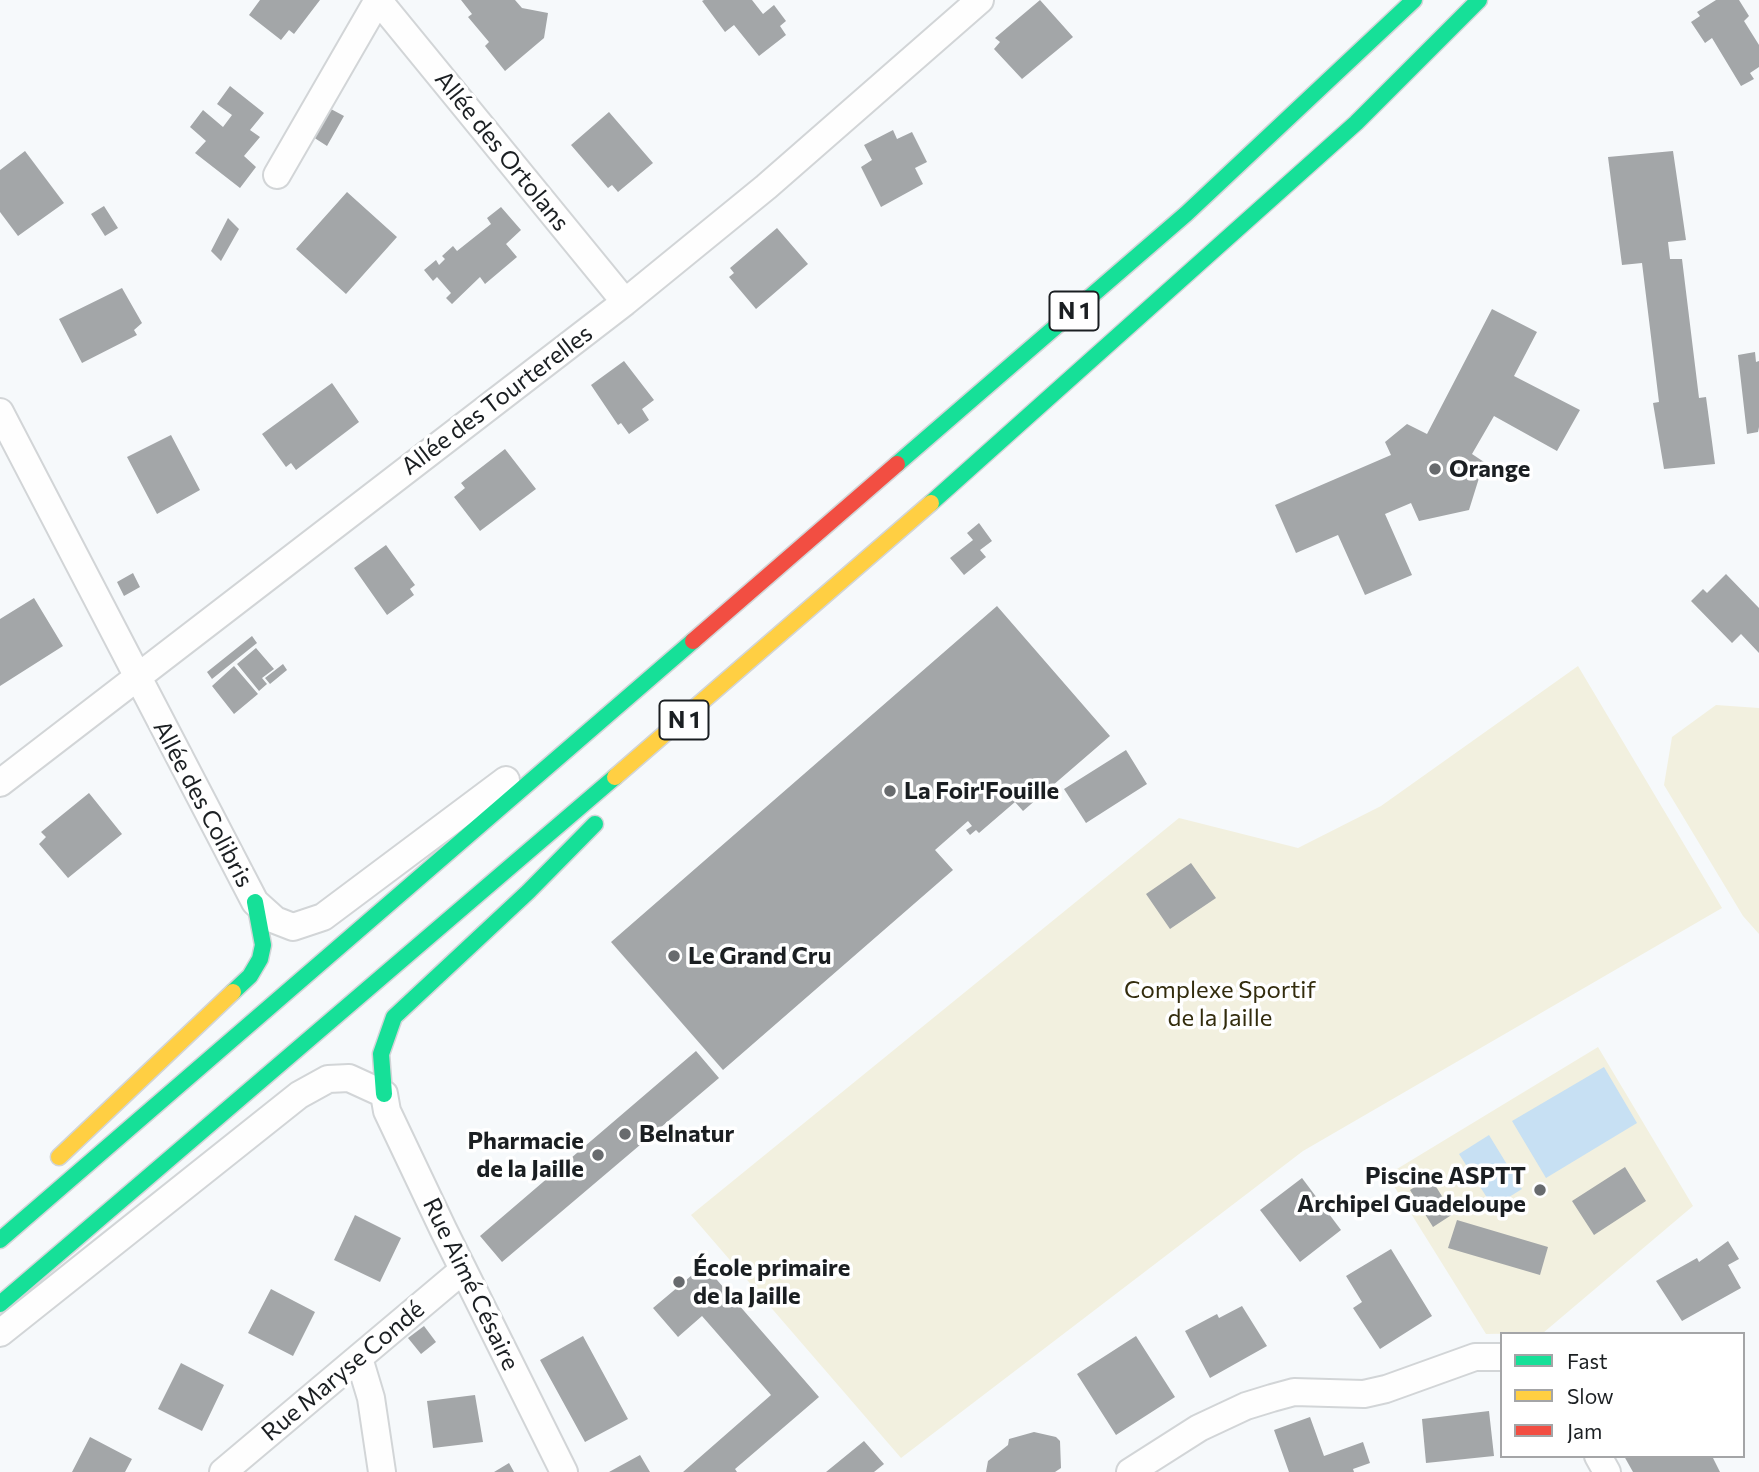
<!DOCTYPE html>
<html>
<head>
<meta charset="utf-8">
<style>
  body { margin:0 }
  #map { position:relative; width:1759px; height:1472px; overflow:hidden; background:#f6f9fb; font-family:Commissioner,sans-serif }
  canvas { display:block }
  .legend { position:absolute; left:1500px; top:1332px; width:245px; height:126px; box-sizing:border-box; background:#fff; border:2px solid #a4a5a7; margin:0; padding:9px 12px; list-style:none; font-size:21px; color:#1b1f22 }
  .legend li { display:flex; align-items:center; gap:14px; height:35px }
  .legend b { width:35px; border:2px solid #a4a5a7 }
</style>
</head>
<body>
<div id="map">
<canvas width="1759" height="1472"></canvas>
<ul class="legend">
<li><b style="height:9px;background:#16e098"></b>Fast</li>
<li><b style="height:9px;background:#ffcf43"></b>Slow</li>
<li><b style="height:9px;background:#f24e42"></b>Jam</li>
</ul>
</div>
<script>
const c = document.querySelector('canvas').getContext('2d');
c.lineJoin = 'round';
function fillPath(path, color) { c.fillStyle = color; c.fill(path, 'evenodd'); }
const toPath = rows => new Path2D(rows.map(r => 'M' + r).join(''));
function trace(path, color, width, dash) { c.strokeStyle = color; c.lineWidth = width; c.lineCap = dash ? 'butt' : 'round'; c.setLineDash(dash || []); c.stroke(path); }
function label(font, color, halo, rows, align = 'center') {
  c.font = font + ' Commissioner,sans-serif'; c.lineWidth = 7; c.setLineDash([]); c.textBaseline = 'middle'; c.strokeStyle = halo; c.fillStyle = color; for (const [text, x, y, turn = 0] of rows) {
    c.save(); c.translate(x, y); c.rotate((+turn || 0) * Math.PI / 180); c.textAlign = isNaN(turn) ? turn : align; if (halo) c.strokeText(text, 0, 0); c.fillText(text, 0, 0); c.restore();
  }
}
fillPath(toPath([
  [1578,666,1722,908,1303,1151,901,1458,691,1215,1179,818,1298,848,1381,806],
  [1716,705,1759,708,1759,934,1743,916,1664,785,1672,737],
  [1598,1047,1693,1206,1543,1333,1486,1334,1387,1175]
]), '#f2f0df');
fillPath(toPath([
  [1604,1067,1637,1123,1546,1178,1512,1121],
  [1489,1135,1522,1189,1493,1207,1459,1154]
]), '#c7e0f3');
fillPath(toPath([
  [260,0,320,0,294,34,289,30,281,40,249,15],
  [461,0,515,0,522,8,548,13,544,38,505,71,485,46,489,42,468,17,472,14],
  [704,0,752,0,763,14,774,5,786,21,780,26,786,35,759,56,734,25,725,32,702,1],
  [1040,0,1073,37,1022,79,994,49,1000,42,995,38],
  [1716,0,1739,0,1749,16,1744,21,1759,45,1759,67,1750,73,1754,79,1741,86,1712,38,1705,43,1691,22,1700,16,1697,12],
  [230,86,264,113,250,130,260,137,244,156,256,167,240,188,195,153,206,141,190,127,203,110,223,127,232,115,217,104],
  [329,108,344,116,327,146,313,137],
  [609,112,653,163,618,192,612,185,608,188,571,145],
  [893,130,897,139,912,132,927,162,915,168,923,184,881,207,861,167,872,160,864,145],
  [25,151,64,203,18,236,0,212,0,170],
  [1673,151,1686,240,1668,242,1670,259,1682,259,1699,398,1706,397,1715,464,1664,469,1653,403,1659,402,1642,263,1622,265,1608,157],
  [347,192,397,237,346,294,296,249],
  [104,206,118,228,105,236,91,214],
  [501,207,521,230,506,244,517,257,485,284,480,277,452,304,446,298,451,293,437,277,433,281,424,270,436,260,439,265,445,259,442,256,453,246,457,251,491,224,487,218],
  [228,218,239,229,221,261,211,251],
  [777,228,808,264,756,309,729,277,734,273,730,268],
  [122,288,142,323,134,330,137,335,82,363,59,319],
  [1492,309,1537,332,1514,376,1580,410,1557,451,1494,416,1472,454,1484,462,1469,510,1419,521,1411,503,1385,514,1412,575,1365,595,1338,535,1296,553,1275,505,1391,455,1385,442,1407,424,1427,434],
  [1755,352,1756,362,1759,361,1759,427,1758,432,1747,434,1738,355],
  [624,361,654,400,642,409,649,420,629,434,621,423,618,425,591,385],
  [332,383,359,422,296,470,291,463,286,467,262,434],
  [171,435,200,490,157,514,127,457],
  [505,449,536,489,480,531,454,497,465,488,461,483],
  [979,523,992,541,980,550,986,557,964,575,950,558,973,540,967,533],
  [386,545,415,585,410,589,414,595,387,615,354,568],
  [133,573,140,587,124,596,117,582],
  [1726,574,1759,608,1759,653,1741,634,1732,643,1691,601,1703,589,1707,593],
  [34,598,63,646,0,686,0,619],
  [997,606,1110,736,1023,811,1015,802,979,833,976,830,970,835,966,830,972,826,968,821,935,850,953,870,723,1070,611,942],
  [252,636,257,643,212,679,207,672],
  [256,648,274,669,262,678,267,684,259,691,237,664],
  [283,664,287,670,270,684,265,678],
  [234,666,258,694,234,714,212,686],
  [1126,750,1147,784,1086,823,1064,789],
  [89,793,122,834,68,878,39,844,46,837,41,832],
  [1191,863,1216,898,1170,929,1146,894],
  [696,1051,719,1078,502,1262,480,1236],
  [1625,1167,1646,1201,1594,1235,1572,1201],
  [1430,1177,1453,1214,1433,1227,1410,1190],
  [1302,1178,1341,1230,1300,1262,1260,1210],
  [355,1215,401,1238,380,1282,334,1260],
  [1457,1220,1548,1247,1540,1275,1448,1248],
  [1728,1241,1739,1259,1728,1265,1741,1288,1682,1321,1656,1281,1697,1258,1699,1262],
  [1391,1249,1432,1316,1380,1349,1353,1308,1362,1302,1346,1276],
  [704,1265,819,1397,735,1469,737,1472,683,1472,771,1395,702,1316,678,1337,653,1308],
  [271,1289,315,1312,293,1356,248,1333],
  [1242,1306,1267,1346,1210,1378,1185,1331,1217,1314,1219,1318],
  [424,1326,436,1342,421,1354,408,1338],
  [583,1336,628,1419,585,1442,540,1360],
  [1136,1336,1175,1397,1116,1435,1077,1374],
  [181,1363,224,1385,202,1431,158,1409],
  [475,1395,483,1442,433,1448,427,1401],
  [1489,1411,1494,1456,1426,1463,1422,1419],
  [1310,1417,1324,1456,1363,1442,1370,1463,1353,1469,1354,1472,1289,1472,1274,1430],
  [1034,1432,1056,1437,1060,1441,1061,1468,1055,1472,986,1472,988,1461,1008,1445,1009,1439],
  [90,1437,132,1459,125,1472,72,1472],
  [864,1441,884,1464,874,1472,826,1472],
  [640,1455,650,1472,609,1472],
  [1624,1456,1712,1456,1720,1472,1633,1472],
  [509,1463,514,1472,494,1472]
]), '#a3a6a8');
const street = toPath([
  [378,0,625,302],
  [277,175,378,0],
  [0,412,255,902,275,920,293,927,323,917,506,780],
  [0,783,625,302,766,187,980,0],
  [0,1333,299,1095,328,1079,349,1078,384,1094,387,1111,443,1229,564,1472],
  [359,1358,371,1398,382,1472],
  [1598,1456,1607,1472],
  [223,1472,463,1270],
  [1130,1472,1199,1428,1246,1406,1272,1398,1294,1392,1364,1394,1386,1389,1475,1357,1502,1357]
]);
const fast = toPath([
  [897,464,1186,214,1414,0],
  [931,503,1356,123,1479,0],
  [233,992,250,976,260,959,263,945,255,902],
  [384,1094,381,1054,394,1017,528,892,595,824],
  [0,1240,693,641],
  [0,1304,615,777]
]);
const slow = toPath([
  [615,777,931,503],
  [59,1157,233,992]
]);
const jam = toPath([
  [693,641,897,464]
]);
trace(street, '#d2d5d7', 30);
trace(fast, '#d2d5d7', 19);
trace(slow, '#d2d5d7', 19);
trace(jam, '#d2d5d7', 19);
trace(street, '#fefefe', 26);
trace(fast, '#16e098', 16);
trace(slow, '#ffcf43', 16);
trace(jam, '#f24e42', 16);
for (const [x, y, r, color] of [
  [1435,469,7,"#686b6e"],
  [890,791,7,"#686b6e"],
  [674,956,7,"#686b6e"],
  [625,1134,7,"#686b6e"],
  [598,1155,7,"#686b6e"],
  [1540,1190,7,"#686b6e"],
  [679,1282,7,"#686b6e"]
]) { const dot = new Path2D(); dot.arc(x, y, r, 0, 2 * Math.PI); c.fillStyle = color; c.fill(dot); trace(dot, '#fff', 2.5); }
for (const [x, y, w] of [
  [1074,311,49],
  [684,720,49]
]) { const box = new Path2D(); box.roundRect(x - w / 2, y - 19.5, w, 39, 5); c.fillStyle = '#fff'; c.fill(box); trace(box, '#1b1f22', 2); }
label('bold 23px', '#1b1f22', null, [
  ["N 1",1074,311],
  ["N 1",684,720]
]);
label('24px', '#1b1f22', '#fff', [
  ["Allée des Ortolans",502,151,51],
  ["Allée des Tourterelles",497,400,-37],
  ["Allée des Colibris",203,804,62],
  ["Rue Aimé Césaire",471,1284,64],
  ["Rue Maryse Condé",343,1371,-40]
]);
label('bold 24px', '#1b1f22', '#fff', [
  ["Orange",1449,469],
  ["La Foir'Fouille",904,791],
  ["Le Grand Cru",688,956],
  ["Belnatur",639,1134],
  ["Pharmacie",584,1141,"right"],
  ["de la Jaille",584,1169,"right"],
  ["Piscine ASPTT",1526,1176,"right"],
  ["Archipel Guadeloupe",1526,1204,"right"],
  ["École primaire",693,1268],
  ["de la Jaille",693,1296]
], 'left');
label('24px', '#332c0d', '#fff', [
  ["Complexe Sportif",1220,990],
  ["de la Jaille",1220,1018]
]);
</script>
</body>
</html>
